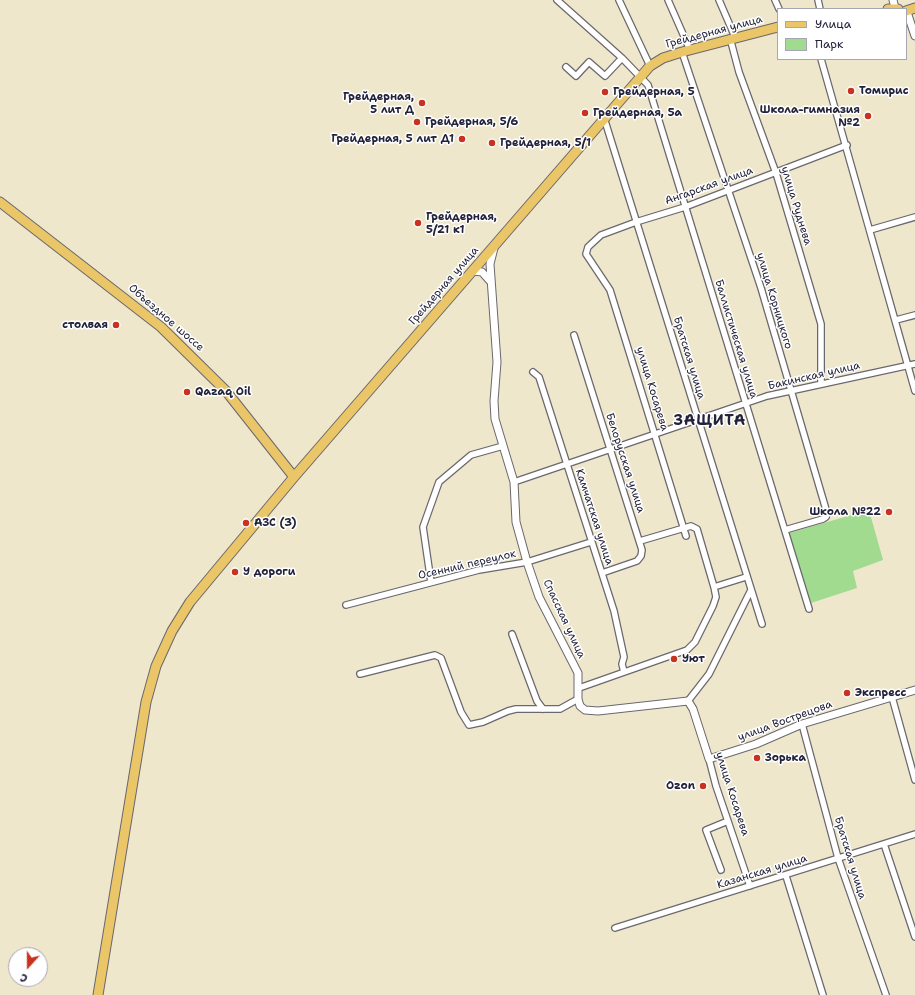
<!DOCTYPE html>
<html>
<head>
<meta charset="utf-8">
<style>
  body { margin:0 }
  #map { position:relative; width:915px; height:995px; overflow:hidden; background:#efe7cc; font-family:"Shantell Sans",sans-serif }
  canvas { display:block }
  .legend { position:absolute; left:777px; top:8px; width:130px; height:52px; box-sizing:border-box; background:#fff; border:1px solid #a7a7b1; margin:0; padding:5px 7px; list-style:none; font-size:12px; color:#22223b }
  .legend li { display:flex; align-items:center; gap:8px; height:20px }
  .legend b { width:20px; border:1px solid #a7a7b1 }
  .north { position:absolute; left:8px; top:947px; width:40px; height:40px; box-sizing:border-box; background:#fff; border:1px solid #a7a7b1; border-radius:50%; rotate:201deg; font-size:11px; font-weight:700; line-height:16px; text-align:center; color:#22223b }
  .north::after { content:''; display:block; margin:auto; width:14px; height:18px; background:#c8321e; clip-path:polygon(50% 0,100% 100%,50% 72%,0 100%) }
</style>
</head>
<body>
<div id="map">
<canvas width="915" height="995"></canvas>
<ul class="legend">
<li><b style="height:5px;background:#eac669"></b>Улица</li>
<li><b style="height:11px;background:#a0db8f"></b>Парк</li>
</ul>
<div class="north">С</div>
</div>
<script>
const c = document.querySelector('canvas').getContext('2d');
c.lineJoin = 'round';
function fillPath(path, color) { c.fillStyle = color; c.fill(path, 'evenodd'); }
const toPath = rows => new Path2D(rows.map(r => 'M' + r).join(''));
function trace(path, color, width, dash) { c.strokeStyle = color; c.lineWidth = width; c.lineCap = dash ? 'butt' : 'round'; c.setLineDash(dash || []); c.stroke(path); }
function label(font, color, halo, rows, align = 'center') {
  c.font = font + ' "Shantell Sans",sans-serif'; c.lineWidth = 3; c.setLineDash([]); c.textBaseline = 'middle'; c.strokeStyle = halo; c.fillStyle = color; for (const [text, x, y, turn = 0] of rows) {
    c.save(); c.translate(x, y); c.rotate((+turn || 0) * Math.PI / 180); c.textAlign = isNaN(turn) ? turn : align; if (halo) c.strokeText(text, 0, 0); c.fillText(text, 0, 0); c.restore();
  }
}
fillPath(toPath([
  [869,510,883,560,853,571,857,588,811,603,789,533]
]), '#a0db8f');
const minor = toPath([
  [557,0,622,58,648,85,809,609],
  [619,0,650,66],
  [668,0,690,50],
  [719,0,735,37],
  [775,0,779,9],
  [818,0,820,9],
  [730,38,739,72,776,173,821,324,821,384],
  [682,52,761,288,827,513,826,517,823,519,785,530],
  [821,59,915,391],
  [566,67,576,76,589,62,605,76,622,58],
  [605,121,762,624],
  [870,230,915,217],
  [896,320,915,315],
  [574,335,642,550,641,556,637,561,602,573],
  [533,372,539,377,614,611,624,657,622,664,624,672],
  [514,482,767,396,915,364],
  [686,536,610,290,586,254,588,247,601,235,636,222,685,207,847,145],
  [640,541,691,526,697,529,714,587],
  [431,582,423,527,439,482,471,455,503,446],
  [346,605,479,570,527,562,591,542],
  [512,634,537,701,543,709],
  [360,674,435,655,441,658,461,712,469,725,483,722,508,711,516,709,560,709,578,699],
  [579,688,687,650,695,642,713,606,716,597,714,587,746,577],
  [892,697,915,780],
  [688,701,709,674,751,590],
  [802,724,838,858,886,995],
  [709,759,716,786,750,886],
  [884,844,915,937],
  [721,870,706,830,728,821],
  [786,876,823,995],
  [615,928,915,834]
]);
const tertiary = toPath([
  [893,0,895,8],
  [907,12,915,36],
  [494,248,490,264,497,362,494,401,495,419,514,482,516,522,527,562,539,597,578,673,578,699,580,706,585,710,598,711,688,701,693,709,709,759,756,744,802,724,915,690],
  [473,271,482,272,490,281]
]);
const primary = toPath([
  [888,9,898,9],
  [906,11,915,8],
  [0,202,161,327,226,391,294,477],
  [98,995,146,702,156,666,172,631,190,602,294,477,650,66,663,58,682,52,778,27]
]);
trace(minor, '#6a676e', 8);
trace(tertiary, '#6a676e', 9);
trace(primary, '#6a676e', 11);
trace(minor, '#fff', 5.5);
trace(tertiary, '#fff', 7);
trace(primary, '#eac669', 9);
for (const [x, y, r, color] of [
  [851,91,4,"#c8321e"],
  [605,92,4,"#c8321e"],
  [422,103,4,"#c8321e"],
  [585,113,4,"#c8321e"],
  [868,116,4,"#c8321e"],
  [417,122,4,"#c8321e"],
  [462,139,4,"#c8321e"],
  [492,143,4,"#c8321e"],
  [418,223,4,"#c8321e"],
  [116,325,4,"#c8321e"],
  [187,392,4,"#c8321e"],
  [889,512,4,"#c8321e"],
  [246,523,4,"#c8321e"],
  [235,572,4,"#c8321e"],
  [674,659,4,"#c8321e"],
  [847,693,4,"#c8321e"],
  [757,758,4,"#c8321e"],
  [703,786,4,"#c8321e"]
]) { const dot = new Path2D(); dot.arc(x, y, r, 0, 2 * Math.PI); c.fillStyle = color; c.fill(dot); trace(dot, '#fff', 1.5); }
label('11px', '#22223b', '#fff', [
  ["Грейдерная улица",714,32,-15],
  ["Ангарская улица",709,186,-20],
  ["улица Руднева",796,206,73],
  ["Грейдерная улица",444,286,-49],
  ["улица Корницкого",774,301,73],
  ["Объездное шоссе",166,318,41],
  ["Баллистическая улица",736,339,73],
  ["Братская улица",689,358,73],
  ["Бакинская улица",814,376,-13],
  ["улица Косарева",652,389,73],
  ["Белорусская улица",625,463,72],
  ["Камчатская улица",594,517,72],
  ["Осенний переулок",467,565,-13],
  ["Спасская улица",564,619,65],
  ["улица Вострецова",785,721,-20],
  ["улица Косарева",732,794,72],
  ["Братская улица",850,858,73],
  ["Казанская улица",762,872,-17]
]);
label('bold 11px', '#22223b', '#fff', [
  ["Томирис",859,91],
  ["Грейдерная, 5",613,92],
  ["Грейдерная,",414,97,"right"],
  ["5 лит Д",414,110,"right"],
  ["Школа-гимназия",860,110,"right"],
  ["№2",860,123,"right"],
  ["Грейдерная, 5а",593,113],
  ["Грейдерная, 5/6",425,122],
  ["Грейдерная, 5 лит Д1",454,139,"right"],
  ["Грейдерная, 5/1",500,143],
  ["Грейдерная,",426,217],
  ["5/21 к1",426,230],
  ["столвая",108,325,"right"],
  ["Qazaq Oil",195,392],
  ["Школа №22",881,512,"right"],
  ["АЗС (3)",254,523],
  ["У дороги",243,572],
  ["Уют",682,659],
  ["Экспресс",855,693],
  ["Зорька",765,758],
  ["Ozon",695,786,"right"]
], 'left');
c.letterSpacing = '1px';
label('bold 15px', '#22223b', '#fff', [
  ["ЗАЩИТА",710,421]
]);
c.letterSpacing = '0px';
</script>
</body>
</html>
